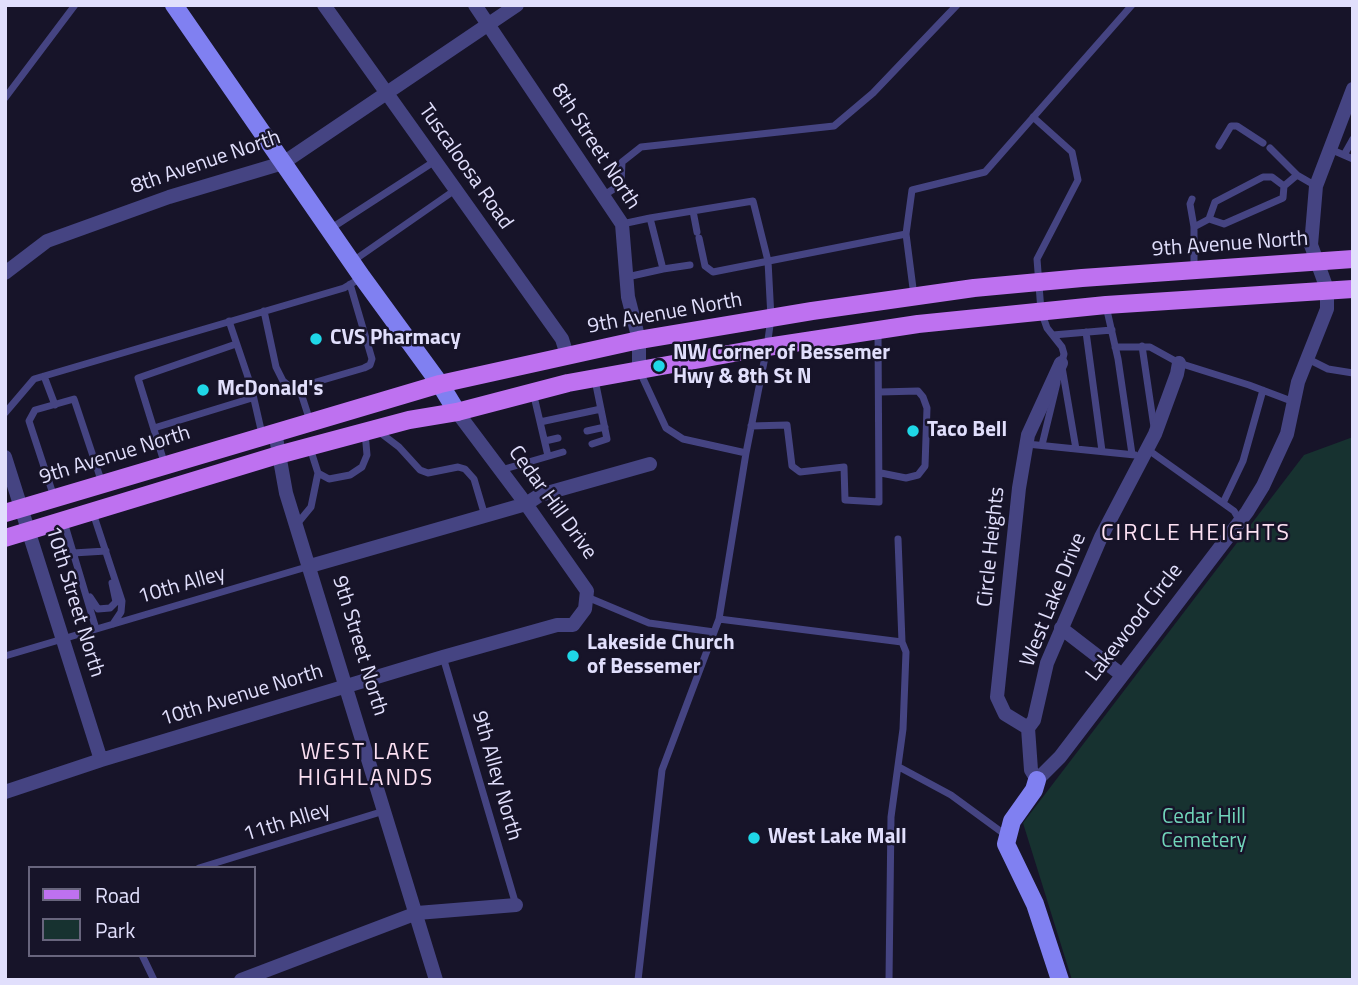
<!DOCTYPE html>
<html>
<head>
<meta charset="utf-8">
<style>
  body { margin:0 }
  #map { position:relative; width:1358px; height:985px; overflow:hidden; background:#171429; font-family:"Titillium Web",sans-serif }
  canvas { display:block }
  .frame { position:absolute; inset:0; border:7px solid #e1dffc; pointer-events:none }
  .legend { position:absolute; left:28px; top:866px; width:228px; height:91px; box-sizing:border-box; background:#171429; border:2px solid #68657d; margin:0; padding:9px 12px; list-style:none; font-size:21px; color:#e1dffc }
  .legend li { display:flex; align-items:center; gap:14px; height:35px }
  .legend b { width:35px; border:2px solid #68657d }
</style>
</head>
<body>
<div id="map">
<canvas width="1358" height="985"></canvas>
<div class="frame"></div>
<ul class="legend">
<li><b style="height:9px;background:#be71f0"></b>Road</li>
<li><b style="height:19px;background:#173230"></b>Park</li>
</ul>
</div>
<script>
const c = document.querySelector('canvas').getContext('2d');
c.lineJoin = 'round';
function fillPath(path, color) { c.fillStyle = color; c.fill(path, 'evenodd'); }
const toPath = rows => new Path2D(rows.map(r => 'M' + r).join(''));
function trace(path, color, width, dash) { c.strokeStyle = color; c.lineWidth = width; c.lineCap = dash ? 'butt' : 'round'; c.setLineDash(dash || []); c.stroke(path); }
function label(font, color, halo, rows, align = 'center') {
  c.font = font + ' "Titillium Web",sans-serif'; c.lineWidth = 5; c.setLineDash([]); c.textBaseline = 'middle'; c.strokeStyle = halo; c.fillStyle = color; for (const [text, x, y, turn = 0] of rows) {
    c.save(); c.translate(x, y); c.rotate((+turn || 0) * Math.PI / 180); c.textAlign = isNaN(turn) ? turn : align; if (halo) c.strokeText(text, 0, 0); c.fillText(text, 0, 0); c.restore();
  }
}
fillPath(toPath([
  [1353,437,1353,980,1072,980,1023,823,1304,455]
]), '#173230');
trace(toPath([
  [5,98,75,5],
  [1033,117,1072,152,1078,180,1037,259,1041,311,1047,328,1062,347,1064,354,1061,365],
  [1219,146,1231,126,1237,126,1263,143],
  [1270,148,1297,175,1316,186],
  [1330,149,1353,159],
  [1344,155,1353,139],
  [603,196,621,184,622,162,641,147,834,126,873,93,957,5],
  [1192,199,1190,204,1194,227,1194,268],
  [693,211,697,232],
  [1209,219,1215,202,1263,177,1272,177,1284,186],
  [622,224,650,218],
  [1194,227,1209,219,1224,224,1283,198,1284,186,1297,175],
  [330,229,435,161],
  [906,234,912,190,985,172,1132,5],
  [699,238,705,266,713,272,906,234,914,296],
  [353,261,455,190],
  [663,269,690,265],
  [627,277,663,269,650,218,753,201,768,261,771,318,767,347,746,453,719,619,662,770,638,980],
  [1106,306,1118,359,1132,454],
  [264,311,276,367,283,381,290,387,299,387,364,368,370,365,372,359,350,284],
  [229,321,251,386,262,434],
  [1086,332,1102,451],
  [1053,335,1112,330],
  [1142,346,1154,427],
  [1115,347,1150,347,1179,363,1249,385,1294,402],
  [1308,359,1328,369,1353,373],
  [1062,367,1076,449],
  [640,372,666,428,683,439,746,453],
  [44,376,55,405],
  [299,387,310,421],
  [533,392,548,456],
  [880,392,918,391,923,397,927,408,925,466,918,475,906,478,881,473],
  [5,413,34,379,344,288,361,278],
  [540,422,601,409],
  [751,426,787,425,792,466,800,472,844,467,845,500,879,502,878,331],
  [154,428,252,398],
  [378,431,399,447,420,470,428,473,458,467,465,469,474,479,485,516],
  [587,431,605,427],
  [545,441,558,438],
  [592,444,607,439,595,380],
  [1027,444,1135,455],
  [1042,445,1057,383],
  [310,448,318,473,329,479,350,475,362,467,367,455,365,432],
  [1147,449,1234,511,1240,521],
  [165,465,138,378,236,344],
  [501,470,563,452],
  [54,497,29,421,35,410,74,399,102,483],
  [1223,503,1243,461,1263,390],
  [93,513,122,601,121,612,113,624],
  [64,522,96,629],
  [297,524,311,507,318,473],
  [73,553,106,551],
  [90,597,98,609,110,608,116,602,112,583],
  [587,597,649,623,714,632],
  [719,619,902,642],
  [5,656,310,566],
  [443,657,516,905],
  [899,767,951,795,1007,836],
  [199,868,384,811],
  [142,955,154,980],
  [889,980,891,817,903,729,906,652,902,642,898,539]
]), '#454482', 7);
trace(toPath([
  [324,5,562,339,567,355],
  [475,5,622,224,628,297,639,340,639,370],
  [5,273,47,241,169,197,283,163,517,5],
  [1179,363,1177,374,1155,434,1101,537,1047,663,1034,720,1028,728,1031,770,1037,780,1060,757,1247,512,1263,486,1287,434,1298,382,1327,309,1327,289,1311,245,1316,186,1353,89],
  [275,432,286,493,436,980],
  [5,457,101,760],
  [310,566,526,504,540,495,650,464],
  [1061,628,1122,675],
  [1028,728,1005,714,997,697,1019,488,1028,435,1061,363],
  [5,792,101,760,443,657,557,625,573,625,585,609,587,591,526,504,457,412],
  [241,980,417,913,516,905]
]), '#454482', 14);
trace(toPath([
  [174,5,362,277,440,384,457,412],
  [1037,780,1034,790,1012,821,1006,844,1035,904,1060,980]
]), '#8080f1', 18);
trace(toPath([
  [5,513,440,384,639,340,812,311,974,288,1082,278,1353,259],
  [5,538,278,455,409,420,457,412,568,383,767,347,918,324,1106,305,1353,289]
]), '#be71f0', 18);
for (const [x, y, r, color] of [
  [316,339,7,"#1fd7e7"],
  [659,366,7,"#1fd7e7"],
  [203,390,7,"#1fd7e7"],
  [913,431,7,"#1fd7e7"],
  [573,656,7,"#1fd7e7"],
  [754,838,7,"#1fd7e7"]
]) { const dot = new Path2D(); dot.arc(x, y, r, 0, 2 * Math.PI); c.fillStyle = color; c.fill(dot); trace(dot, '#171429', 2.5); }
label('21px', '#e1dffc', '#171429', [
  ["8th Street North",595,147,57],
  ["8th Avenue North",206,163,-19],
  ["Tuscaloosa Road",465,167,55],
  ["9th Avenue North",1230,245,-4],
  ["9th Avenue North",665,314,-10],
  ["9th Avenue North",115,456,-17],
  ["Cedar Hill Drive",552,503,54],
  ["Circle Heights",992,547,-84],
  ["10th Alley",182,586,-16],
  ["West Lake Drive",1054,600,-68],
  ["10th Street North",74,602,73],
  ["Lakewood Circle",1135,623,-52],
  ["9th Street North",359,646,73],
  ["10th Avenue North",242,696,-17],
  ["9th Alley North",496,776,74],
  ["11th Alley",287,823,-17]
]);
label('bold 21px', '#e1dffc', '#171429', [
  ["CVS Pharmacy",330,339],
  ["NW Corner of Bessemer",673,354],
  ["Hwy & 8th St N",673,378],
  ["McDonald's",217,390],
  ["Taco Bell",927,431],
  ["Lakeside Church",587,644],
  ["of Bessemer",587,668],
  ["West Lake Mall",768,838]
], 'left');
label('21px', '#71d5ba', '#171429', [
  ["Cedar Hill",1204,818],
  ["Cemetery",1204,842]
]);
c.letterSpacing = '2px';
label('23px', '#fce0f2', '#171429', [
  ["CIRCLE HEIGHTS",1196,534],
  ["WEST LAKE",366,753],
  ["HIGHLANDS",366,779]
]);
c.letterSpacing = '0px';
</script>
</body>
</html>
